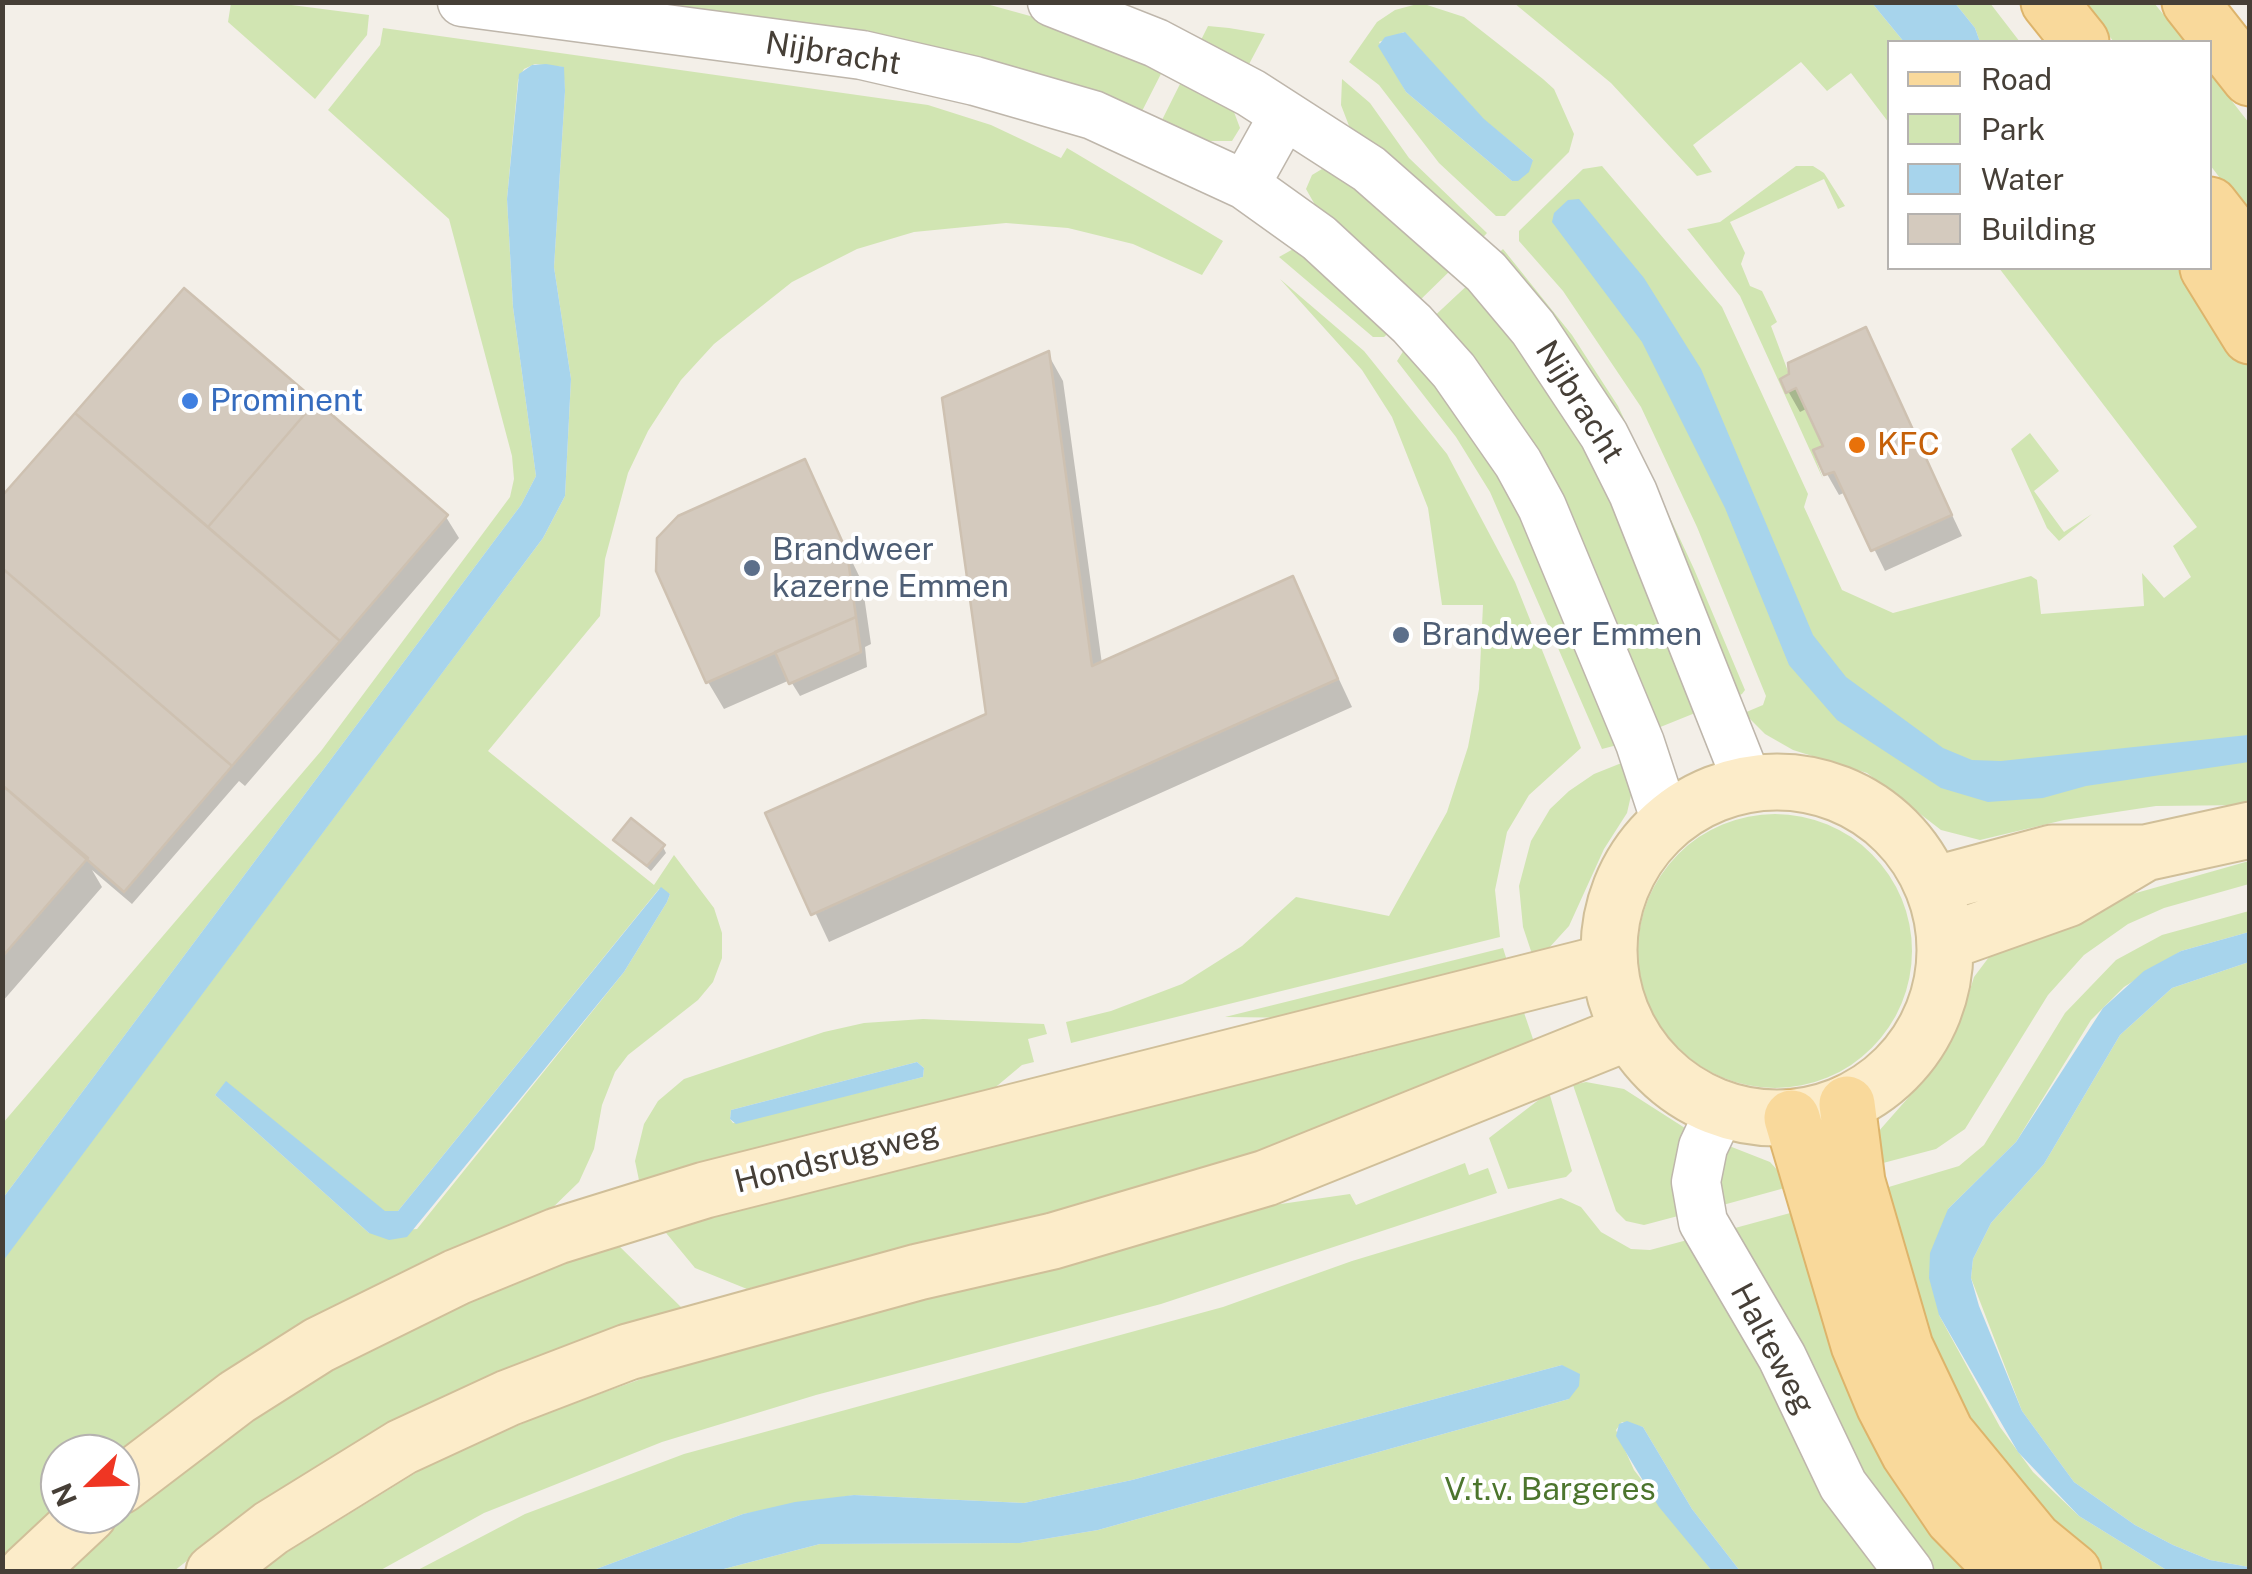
<!DOCTYPE html>
<html>
<head>
<meta charset="utf-8">
<style>
  body { margin:0 }
  #map { position:relative; width:2252px; height:1574px; overflow:hidden; background:#f3efe8; font-family:"Public Sans",sans-serif }
  canvas { display:block }
  .frame { position:absolute; inset:0; border:5px solid #463f37; pointer-events:none }
  .legend { position:absolute; left:1887px; top:40px; width:325px; height:230px; box-sizing:border-box; background:#fff; border:2px solid #b5b2af; margin:0; padding:12px 18px; list-style:none; font-size:30px; color:#463f37 }
  .legend li { display:flex; align-items:center; gap:20px; height:50px }
  .legend b { width:50px; border:2px solid #b5b2af }
  .north { position:absolute; left:40px; top:1434px; width:100px; height:100px; box-sizing:border-box; background:#fff; border:2px solid #b5b2af; border-radius:50%; rotate:247deg; font-size:28px; font-weight:700; line-height:40px; text-align:center; color:#463f37 }
  .north::after { content:''; display:block; margin:auto; width:35px; height:45px; background:#ef3623; clip-path:polygon(50% 0,100% 100%,50% 72%,0 100%) }
</style>
</head>
<body>
<div id="map">
<canvas width="2252" height="1574"></canvas>
<div class="frame"></div>
<ul class="legend">
<li><b style="height:12px;background:#f9d99b"></b>Road</li>
<li><b style="height:28px;background:#d1e5b2"></b>Park</li>
<li><b style="height:28px;background:#a7d4ec"></b>Water</li>
<li><b style="height:28px;background:#d4cabe"></b>Building</li>
</ul>
<div class="north">N</div>
</div>
<script>
const c = document.querySelector('canvas').getContext('2d');
c.lineJoin = 'round';
function fillPath(path, color) { c.fillStyle = color; c.fill(path, 'evenodd'); }
const toPath = rows => new Path2D(rows.map(r => 'M' + r).join(''));
function trace(path, color, width, dash) { c.strokeStyle = color; c.lineWidth = width; c.lineCap = dash ? 'butt' : 'round'; c.setLineDash(dash || []); c.stroke(path); }
function label(font, color, halo, rows, align = 'center') {
  c.font = font + ' "Public Sans",sans-serif'; c.lineWidth = 8; c.setLineDash([]); c.textBaseline = 'middle'; c.strokeStyle = halo; c.fillStyle = color; for (const [text, x, y, turn = 0] of rows) {
    c.save(); c.translate(x, y); c.rotate((+turn || 0) * Math.PI / 180); c.textAlign = isNaN(turn) ? turn : align; if (halo) c.strokeText(text, 0, 0); c.fillText(text, 0, 0); c.restore();
  }
}
fillPath(toPath([
  [231,3,276,3,369,15,367,35,315,99,228,22],
  [580,3,983,3,1059,24,1165,66,1138,119],
  [1421,3,1464,17,1543,79,1554,89,1574,134,1569,152,1505,216,1496,216,1439,163,1379,85,1349,62,1377,22,1395,10],
  [1404,32,1484,120,1533,160,1512,181,1406,92,1379,42],
  [1514,3,1872,3,1904,42,1890,42,1889,123,1851,73,1827,91,1801,62,1693,145,1712,172,1697,176,1611,83],
  [1955,3,1990,3,2020,42,1980,42,1975,28],
  [2083,3,2154,3,2186,42,2114,42],
  [1208,26,1229,28,1265,34,1247,68,1197,48],
  [383,28,928,105,991,125,1061,158,1067,148,1223,241,1202,275,1133,244,1068,228,1006,223,914,232,857,249,792,282,714,344,681,380,648,431,628,473,605,559,600,616,488,751,654,885,674,855,714,908,722,933,722,958,713,982,698,1000,628,1055,615,1072,602,1105,594,1149,579,1182,544,1216,120,1454,60,1454,60,1506,3,1562,2,1261,543,538,565,496,571,379,554,267,565,91,563,67,535,64,524,69,518,80,507,199,513,307,536,476,521,505,3,1198,3,1123,321,751,510,497,514,479,512,456,449,219,328,110,380,45],
  [659,889,670,894,667,902,624,972,417,1229,369,1233,215,1095,226,1082,385,1212,398,1211],
  [2210,73,2249,123,2249,216,2210,165],
  [1185,74,1234,112,1240,128,1232,141,1191,141,1158,128],
  [1342,79,1370,103,1409,158,1487,233,1477,244,1351,131,1341,105],
  [1602,166,1722,307,1808,494,1804,507,1842,590,1893,613,2031,576,2037,580,2041,614,2144,606,2142,573,2164,598,2191,577,2173,546,2197,527,1999,268,2180,268,2249,368,2249,805,2156,806,2064,820,1980,840,1941,830,1867,773,1793,750,1765,734,1744,713,1763,705,1766,696,1697,527,1641,407,1563,291,1519,241,1519,231,1583,169],
  [1796,166,1813,166,1824,173,1845,206,1838,209,1824,179,1730,222,1745,253,1741,264,1750,286,1762,291,1777,322,1771,326,1789,374,1780,379,1796,388,1823,446,1813,451,1823,479,1740,296,1687,229,1720,222],
  [1322,169,1351,177,1457,264,1414,306,1327,226,1306,189,1312,175],
  [1295,248,1395,327,1384,337,1373,337,1279,257],
  [1503,249,1572,335,1618,406,1694,569,1745,690,1742,694,1733,698,1492,259],
  [1280,279,1364,351,1447,454,1515,582,1581,748,1529,795,1507,832,1495,890,1500,937,1071,1043,1066,1022,1111,1011,1182,984,1242,946,1296,897,1389,916,1447,812,1468,747,1479,689,1483,605,1442,605,1428,508,1392,417,1362,370],
  [1473,280,1579,422,1705,709,1648,732,1428,322],
  [1409,342,1505,473,1621,744,1602,749,1490,492,1456,437,1397,361],
  [2030,433,2059,471,2034,491,2064,532,2092,514,2059,541,2047,528,2011,449],
  [1629,760,1632,791,1627,813,1604,849,1569,926,1548,949,1533,957,1523,927,1519,886,1531,841,1550,809,1569,791,1594,774],
  '1638 951a137 137 0 1 1 274 0a137 137 0 1 1-274 0Z',
  [2249,861,2249,884,2164,908,2128,924,2084,955,2048,995,1965,1129,1936,1149,1868,1167,1878,1132,1937,1065,1962,1016,1974,977,1995,949,2055,916],
  [2249,911,2249,932,2181,951,2124,987,2091,1020,2016,1142,1948,1209,1939,1315,2000,1427,2033,1472,2079,1516,2168,1571,2103,1571,1974,1449,1872,1192,1959,1166,1984,1145,2065,1013,2116,960,2162,935],
  [1503,948,1509,967,1310,1018,1225,1017],
  [2249,962,2249,1567,2210,1560,2173,1545,2135,1525,2074,1482,2022,1411,1971,1278,1973,1259,1991,1223,2044,1164,2120,1035,2172,988],
  [1518,995,1534,1042,1313,1134,1145,1189,747,1289,695,1268,662,1228,1380,1050,1447,1013],
  [923,1019,1044,1024,1047,1034,1028,1039,1034,1062,1022,1065,985,1096,640,1185,635,1161,644,1124,658,1101,684,1079,824,1032,864,1023],
  [917,1062,924,1068,923,1077,733,1123,730,1119,731,1110],
  [1586,1082,1624,1089,1688,1130,1678,1216,1644,1225,1626,1221,1616,1211,1573,1085],
  [1549,1092,1572,1171,1566,1177,1508,1189,1489,1138],
  [1719,1142,1770,1162,1792,1186,1712,1208],
  [1465,1163,1469,1175,1488,1168,1497,1193,1161,1304,816,1395,662,1442,484,1513,379,1571,255,1572,432,1463,549,1412,711,1354,1267,1206,1350,1194,1356,1205],
  [1561,1198,1581,1207,1601,1232,1631,1249,1650,1250,1691,1239,1893,1571,1740,1571,1692,1509,1643,1427,1622,1422,1616,1430,1634,1470,1712,1571,716,1571,820,1544,1020,1543,1098,1530,1569,1399,1562,1365,1132,1480,1024,1503,854,1495,743,1514,591,1571,414,1572,525,1514,684,1454,1223,1307,1352,1261],
  [1805,1209,1984,1571,1935,1571,1898,1531,1856,1471,1724,1231],
  [616,1243,683,1309,234,1524,174,1571,65,1572,145,1497,305,1385,422,1322]
]), '#d1e5b2');
fillPath(toPath([
  [1872,3,1955,3,1975,28,1980,42,1904,42],
  [1405,32,1484,119,1533,160,1529,172,1518,181,1512,181,1406,92,1378,46,1385,37],
  [546,64,564,67,565,91,554,267,571,379,565,496,543,538,3,1261,3,1198,521,505,536,476,513,307,507,199,519,74,532,65],
  [1579,199,1644,278,1701,369,1813,635,1846,677,1943,748,1972,760,2001,761,2248,735,2249,762,2086,786,2043,798,1988,802,1941,788,1837,720,1789,665,1725,508,1642,342,1552,222,1554,213,1568,200],
  [661,887,670,894,667,902,624,972,407,1237,389,1240,369,1233,215,1095,226,1081,385,1211,398,1211],
  [2249,932,2249,962,2172,988,2120,1035,2044,1164,1991,1223,1973,1259,1971,1278,1979,1306,2022,1411,2074,1482,2135,1525,2173,1545,2210,1560,2249,1567,2249,1571,2168,1571,2079,1516,2018,1452,1939,1315,1929,1278,1930,1253,1948,1209,2016,1142,2103,1008,2144,971,2181,951],
  [917,1062,924,1068,923,1077,736,1124,730,1119,731,1110],
  [1562,1365,1580,1374,1579,1386,1569,1399,1098,1530,1020,1543,820,1544,716,1571,591,1571,743,1514,795,1502,854,1495,1024,1503,1132,1480],
  [1627,1421,1643,1427,1692,1509,1740,1571,1712,1571,1659,1507,1616,1436,1619,1424]
]), '#a7d4ec');
fillPath(toPath([
  [184,291,446,517,459,538,245,786,239,781,132,904,92,870,102,887,2,1002,2,499],
  [1865,331,1962,536,1885,571,1846,492,1839,495,1827,474,1816,451,1826,447,1808,408,1800,412,1788,391],
  [1048,354,1063,381,1102,664,1292,579,1352,707,829,942,769,814,988,715],
  [804,462,862,582,871,644,865,647,867,667,800,696,790,680,724,709,708,682,657,546,670,524],
  [616,840,663,847,666,853,651,871]
]), '#0003');
const building = toPath([
  [184,288,316,401,208,527,75,413,184,288],
  [1866,327,1952,515,1871,551,1834,472,1824,475,1813,450,1823,446,1796,388,1786,393,1780,379,1789,374,1788,363,1866,327],
  [1049,351,1092,666,1293,576,1338,679,811,915,765,813,986,714,942,398,1049,351],
  [316,401,448,515,340,641,208,527,316,401],
  [75,413,340,641,232,766,2,568,2,496,75,413],
  [805,459,847,552,856,617,706,683,656,571,657,538,678,516,805,459],
  [2,568,232,766,124,892,2,785,2,568],
  [856,617,861,652,789,684,775,652,856,617],
  [2,785,88,858,2,957,2,785],
  [631,818,665,845,647,866,613,840,631,818]
]);
fillPath(building, '#d4cabe');
trace(building, '#cec1b1', 2.5);
const minor = toPath([
  [462,2,862,55,975,81,1093,115,1245,185,1319,238,1412,324,1454,371,1518,463,1542,507,1640,743,1666,822],
  [1052,2,1156,43,1251,93,1369,169,1486,272,1533,328,1604,435,1633,493,1748,783],
  [1245,185,1284,115],
  [1721,1109,1703,1147,1696,1182,1703,1222,1782,1357,1843,1485,1909,1572]
]);
const secondary = toPath([
  '1609 950a168 168 0 1 1 336 0a168 168 0 1 1-336 0Z',
  [1933,885,2052,853,2145,853,2250,830],
  [1946,942,2067,899,2143,854],
  [120,1486,237,1397,319,1345,457,1277,557,1236,705,1190,1609,962],
  [27,1572,89,1514],
  [214,1572,271,1528,402,1447,508,1398,628,1352,918,1272,1053,1241,1266,1178,1629,1032]
]);
const primary = toPath([
  [2049,2,2081,42],
  [2190,2,2250,78],
  [2210,205,2250,256],
  [2208,268,2250,336],
  [1847,1104,1857,1182,1905,1347,1946,1433,2034,1540,2073,1572],
  [1792,1118,1859,1345,1884,1405,1909,1453,1953,1518,2006,1572]
]);
trace(minor, '#beb6ab', 51);
trace(secondary, '#d0bf99', 59);
trace(primary, '#ddb46b', 59);
trace(minor, '#fff', 48);
trace(secondary, '#fcecc9', 55);
trace(primary, '#f9d99b', 55);
for (const [x, y, r, color] of [
  [190,401,10,"#3f7fe0"],
  [1857,445,10,"#e8710a"],
  [752,568,10,"#5c6f8a"],
  [1401,635,10,"#5c6f8a"]
]) { const dot = new Path2D(); dot.arc(x, y, r, 0, 2 * Math.PI); c.fillStyle = color; c.fill(dot); trace(dot, '#fff', 4); }
label('32px', '#463f37', '#fff', [
  ["Nijbracht",833,54,9],
  ["Nijbracht",1579,402,58],
  ["Hondsrugweg",837,1158,-14],
  ["Halteweg",1772,1349,62]
]);
label('32px', '#366cbe', '#fff', [
  ["Prominent",210,401]
], 'left');
label('32px', '#c56008', '#fff', [
  ["KFC",1877,445]
], 'left');
label('32px', '#4e5e75', '#fff', [
  ["Brandweer",772,550],
  ["kazerne Emmen",772,587],
  ["Brandweer Emmen",1421,635]
], 'left');
label('32px', '#4c752d', '#fff', [
  ["V.t.v. Bargeres",1550,1490]
]);
</script>
</body>
</html>
